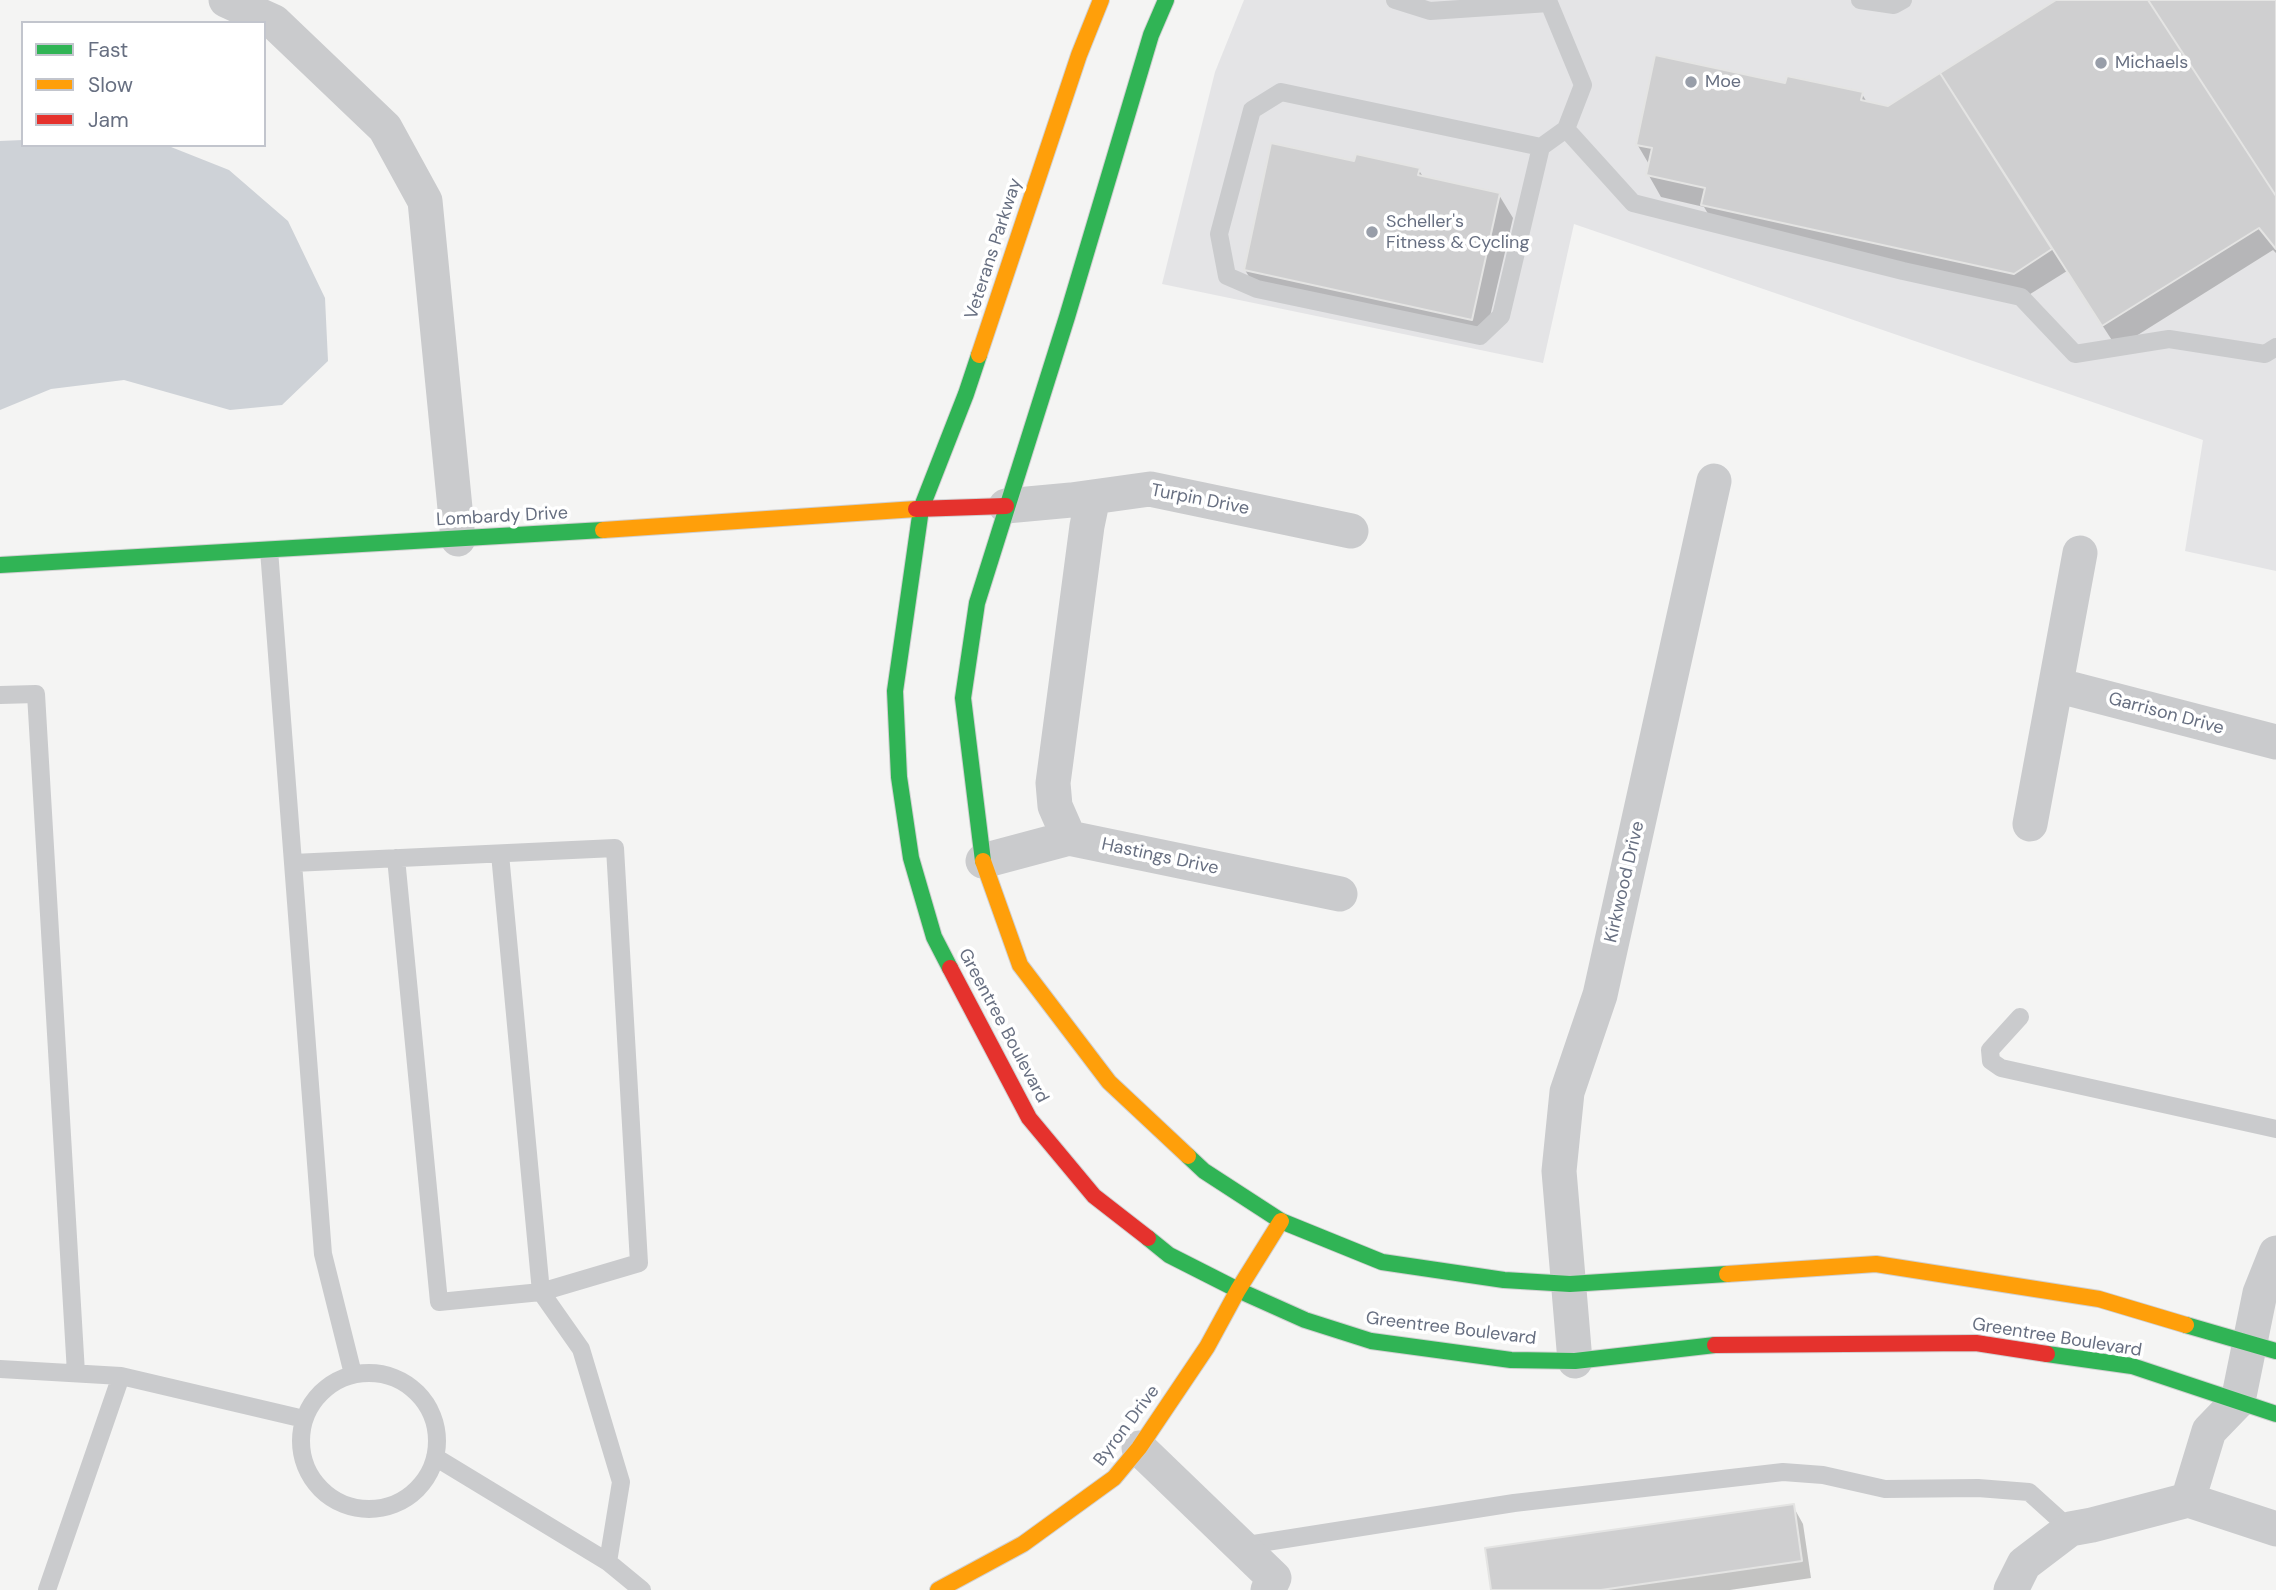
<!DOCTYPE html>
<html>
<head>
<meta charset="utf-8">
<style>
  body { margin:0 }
  #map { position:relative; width:2276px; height:1590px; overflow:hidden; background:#f4f4f3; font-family:"DM Sans",sans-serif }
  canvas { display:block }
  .legend { position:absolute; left:21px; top:21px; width:245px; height:126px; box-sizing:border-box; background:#fff; border:2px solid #c2c5cd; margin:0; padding:9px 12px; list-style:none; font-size:21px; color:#676f81 }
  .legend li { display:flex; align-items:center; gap:14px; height:35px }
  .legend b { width:35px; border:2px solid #c2c5cd }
</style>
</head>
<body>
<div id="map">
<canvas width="2276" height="1590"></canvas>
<ul class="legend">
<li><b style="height:9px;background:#30b455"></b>Fast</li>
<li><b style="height:9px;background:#ff9f0a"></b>Slow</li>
<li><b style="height:9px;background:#e5322d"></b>Jam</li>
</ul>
</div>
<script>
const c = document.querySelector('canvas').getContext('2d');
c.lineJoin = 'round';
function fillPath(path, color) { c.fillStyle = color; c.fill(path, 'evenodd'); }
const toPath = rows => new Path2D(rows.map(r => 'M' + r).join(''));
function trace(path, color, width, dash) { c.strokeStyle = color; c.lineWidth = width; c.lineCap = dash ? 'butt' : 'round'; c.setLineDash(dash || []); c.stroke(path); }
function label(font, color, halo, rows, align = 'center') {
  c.font = font + ' "DM Sans",sans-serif'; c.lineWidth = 7; c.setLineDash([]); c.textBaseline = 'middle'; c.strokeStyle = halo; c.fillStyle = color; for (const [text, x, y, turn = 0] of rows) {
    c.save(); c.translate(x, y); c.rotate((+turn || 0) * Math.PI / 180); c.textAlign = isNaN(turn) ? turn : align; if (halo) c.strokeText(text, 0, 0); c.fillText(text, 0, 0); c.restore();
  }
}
fillPath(toPath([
  [1244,0,2276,0,2276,571,2185,551,2203,440,1574,224,1543,363,1162,284,1215,72]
]), '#e4e4e6');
fillPath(toPath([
  [23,140,23,145,166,145,229,170,288,221,325,298,328,361,282,405,230,410,124,380,51,389,0,410,0,141]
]), '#ced2d7');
fillPath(toPath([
  [2058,0,2276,0,2276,253,2273,250,2117,348,2067,271,2027,296,1716,227,1704,207,1661,197,1648,174,1650,166,1637,144,1786,85,1862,94,1868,104,1889,108],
  [1355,163,1418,169,1424,178,1499,195,1513,218,1484,342,1259,293,1245,270],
  [1793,1506,1803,1524,1811,1578,1730,1590,1493,1590]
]), '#0003');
const building = toPath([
  [2056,0,2148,0,2276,196,2276,249,2259,228,2102,326,1940,73,2056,0],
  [2148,0,2276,0,2276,196,2148,0],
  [1655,55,1785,83,1787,76,1863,92,1861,100,1888,106,1940,73,2052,249,2014,274,1701,205,1705,188,1646,175,1652,148,1636,145,1655,55],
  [1271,143,1354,161,1356,154,1420,168,1418,175,1500,193,1472,320,1244,270,1271,143],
  [1794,1504,1802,1561,1601,1590,1491,1590,1485,1548,1794,1504]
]);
fillPath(building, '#cfcfd0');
trace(building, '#e4e4e3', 2);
const fast = toPath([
  [0,565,603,530],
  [983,861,963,698,977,603,1067,317,1151,35,1166,0],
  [950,968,934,937,911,858,899,777,895,691,921,509,966,394,979,355],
  [1188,1156,1204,1171,1281,1221,1382,1262,1504,1280,1570,1284,1727,1274],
  [1148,1238,1169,1255,1238,1290,1305,1320,1371,1341,1511,1360,1575,1361,1715,1345],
  [2186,1325,2276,1351],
  [2047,1354,2132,1366,2276,1414]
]);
const slow = toPath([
  [979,355,1079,55,1101,0],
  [603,530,916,509],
  [983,861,1020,965,1109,1082,1188,1156],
  [1727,1274,1876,1264,2099,1299,2186,1325],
  [938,1590,1023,1544,1114,1478,1139,1448,1207,1347,1238,1290,1281,1221]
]);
const jam = toPath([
  [916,509,1006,506],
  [950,968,1029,1118,1094,1196,1148,1238],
  [1715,1345,1976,1343,2047,1354]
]);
trace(fast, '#d0d0d1', 18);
trace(slow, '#d0d0d1', 18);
trace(jam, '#d0d0d1', 18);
trace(toPath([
  [1395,0,1430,11,1549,3,1583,85,1566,129,1541,147,1281,92,1252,110,1219,234,1227,276,1257,289,1480,336,1501,316,1541,147],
  [1860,0,1894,5,1903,0],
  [1566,129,1633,203,1903,271,2021,297,2075,354,2169,339,2265,354,2276,347],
  [269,550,323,1254,353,1374],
  [0,695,36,694,76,1373],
  [396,858,439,1302,541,1292,500,854],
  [293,863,615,848,639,1263,541,1292,581,1349,621,1482,608,1562],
  [2020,1017,1990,1050,1991,1061,2001,1068,2276,1129],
  [0,1369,121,1376,304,1419],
  '301 1441a68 68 0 1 1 136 0a68 68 0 1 1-136 0Z',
  [435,1457,608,1562,642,1590],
  [1241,1546,1514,1503,1783,1472,1823,1475,1885,1489,1978,1488,2029,1492,2070,1529],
  [47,1590,121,1376]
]), '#cacbcd', 18);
trace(toPath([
  [226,0,274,22,385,128,425,201,458,539],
  [1006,506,1071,500,1150,489,1351,531],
  [2056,685,2276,742],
  [2030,824,2080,553],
  [1069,838,1055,806,1053,783,1087,526,1093,497],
  [983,861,1069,838,1340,894],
  [1575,1361,1559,1171,1567,1092,1600,995,1714,481],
  [1139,1448,1274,1578,1268,1590],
  [2188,1500,2276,1529],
  [2011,1590,2024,1564,2070,1529,2092,1525,2188,1500,2209,1431,2238,1401,2260,1293,2276,1253]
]), '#cacbcd', 35);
trace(fast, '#30b455', 16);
trace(slow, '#ff9f0a', 16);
trace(jam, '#e5322d', 16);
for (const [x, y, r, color] of [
  [2101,63,7,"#989ea9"],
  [1691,82,7,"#989ea9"],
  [1372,232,7,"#989ea9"]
]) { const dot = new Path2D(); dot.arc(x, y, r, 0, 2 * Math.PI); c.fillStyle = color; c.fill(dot); trace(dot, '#fff', 2.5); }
label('18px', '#676f81', '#fff', [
  ["Michaels",2115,63],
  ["Moe",1705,82],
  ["Scheller's",1386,222],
  ["Fitness & Cycling",1386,243]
], 'left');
label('18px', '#676f81', '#fff', [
  ["Veterans Parkway",994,249,-72],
  ["Turpin Drive",1200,500,11],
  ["Lombardy Drive",502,517,-3],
  ["Garrison Drive",2166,714,15],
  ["Hastings Drive",1160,857,12],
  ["Kirkwood Drive",1625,882,-77],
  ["Greentree Boulevard",1003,1026,62],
  ["Greentree Boulevard",1451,1329,7],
  ["Greentree Boulevard",2057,1338,9],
  ["Byron Drive",1127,1426,-53]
]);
</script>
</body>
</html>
